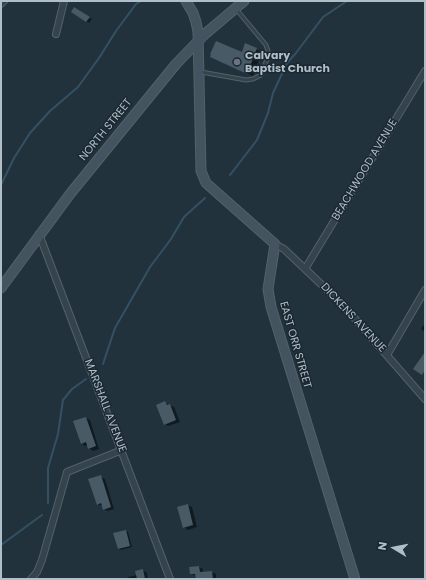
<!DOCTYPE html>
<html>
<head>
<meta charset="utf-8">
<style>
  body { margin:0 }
  #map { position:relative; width:426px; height:580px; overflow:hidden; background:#21323c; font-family:Poppins,sans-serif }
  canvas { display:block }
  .frame { position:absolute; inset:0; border:2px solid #b0bec8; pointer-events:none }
  .north { position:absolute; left:374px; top:528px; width:40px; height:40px; -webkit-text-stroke:3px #1b2831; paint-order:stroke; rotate:280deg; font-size:11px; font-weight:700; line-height:16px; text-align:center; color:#b0bec8 }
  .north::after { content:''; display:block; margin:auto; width:14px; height:18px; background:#b0bec8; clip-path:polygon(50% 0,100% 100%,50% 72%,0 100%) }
</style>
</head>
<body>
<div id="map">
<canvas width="426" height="580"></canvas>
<div class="frame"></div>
<div class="north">N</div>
</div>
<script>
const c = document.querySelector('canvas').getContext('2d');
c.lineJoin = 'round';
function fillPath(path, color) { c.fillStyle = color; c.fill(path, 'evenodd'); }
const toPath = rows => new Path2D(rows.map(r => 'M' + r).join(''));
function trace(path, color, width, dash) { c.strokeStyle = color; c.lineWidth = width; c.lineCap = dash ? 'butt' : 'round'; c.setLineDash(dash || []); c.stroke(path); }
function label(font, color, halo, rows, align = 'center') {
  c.font = font + ' Poppins,sans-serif'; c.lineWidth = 3; c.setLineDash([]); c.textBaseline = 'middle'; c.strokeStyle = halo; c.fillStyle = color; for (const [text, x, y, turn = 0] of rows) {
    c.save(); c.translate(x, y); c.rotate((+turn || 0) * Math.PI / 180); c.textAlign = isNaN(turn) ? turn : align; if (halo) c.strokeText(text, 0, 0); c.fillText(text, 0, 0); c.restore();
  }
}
fillPath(toPath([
  [75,8,92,19,89,23,72,12],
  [246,45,262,52,253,76,216,59,243,53],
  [425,323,425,332,421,329],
  [165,403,174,407,180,422,168,426,164,424],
  [86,418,90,420,99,449,93,451,89,448,88,445,85,446,81,443],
  [100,477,105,479,114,509,108,511,103,509,103,506,97,504],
  [187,505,192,507,197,527,188,530,184,527],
  [126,531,128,532,132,547,121,550,118,548],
  [199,567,203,569,203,573,212,572,216,574,216,579,197,579,196,576,191,574],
  [143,570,147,573,148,579,129,579,128,577,137,575]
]), '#0007');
trace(toPath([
  [230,175,257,140,268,113,273,93,287,63,296,53,323,17,347,1],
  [1,185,14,158,30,133,50,111,78,87,99,58,116,31,136,4,141,1],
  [103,364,115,328,150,267,171,239,184,217,205,198],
  [48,503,48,468,58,434,63,400,72,389,86,379],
  [1,545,42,515]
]), '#345164', 2);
fillPath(toPath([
  [74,7,90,17,86,22,71,12],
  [216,41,242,52,245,43,257,48,247,74,210,57,211,54,210,54],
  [425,352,425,370,422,375,413,369],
  [165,401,167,405,170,404,176,420,164,425,156,405],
  [86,417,96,446,88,449,86,442,81,444,73,421],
  [101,475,111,507,103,510,101,503,97,505,88,479],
  [188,504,193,525,183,528,177,507],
  [126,530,130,546,118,549,113,533],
  [199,566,200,572,212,571,213,579,196,579,195,574,190,574,189,567],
  [143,569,145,579,137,579,135,571]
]), '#475a65');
const lane = toPath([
  [201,72,246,80,253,79,261,75,269,54,266,45,236,9]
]);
const street = toPath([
  [1,4,4,1],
  [56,34,64,1],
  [39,234,170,579],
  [275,244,284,249,342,304,425,399],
  [305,269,425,71],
  [387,355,425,290],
  [31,579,37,572,42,560,67,472,122,450]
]);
const secondary = toPath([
  [186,1,193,13,196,22,198,32,201,171,206,183,275,244,268,289,271,307,355,579],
  [1,288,70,194,176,64,205,34,244,1]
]);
trace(lane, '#53616a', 5);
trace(street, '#53616a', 8);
trace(secondary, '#53616a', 11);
trace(lane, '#35434c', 3);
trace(street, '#35434c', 6);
trace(secondary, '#43535f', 9);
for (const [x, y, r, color] of [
  [237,62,4,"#6b7280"]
]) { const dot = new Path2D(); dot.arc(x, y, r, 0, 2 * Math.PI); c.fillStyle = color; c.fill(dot); trace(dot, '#1b2831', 1.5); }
label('bold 11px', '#b0bec8', '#1b2831', [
  ["Calvary",245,56],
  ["Baptist Church",245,69]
], 'left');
label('11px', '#b0bec8', '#1b2831', [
  ["NORTH STREET",106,130,-51],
  ["BEACHWOOD AVENUE",365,170,-59],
  ["DICKENS AVENUE",353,318,47],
  ["EAST ORR STREET",295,345,74],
  ["MARSHALL AVENUE",105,406,69]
]);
</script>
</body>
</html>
